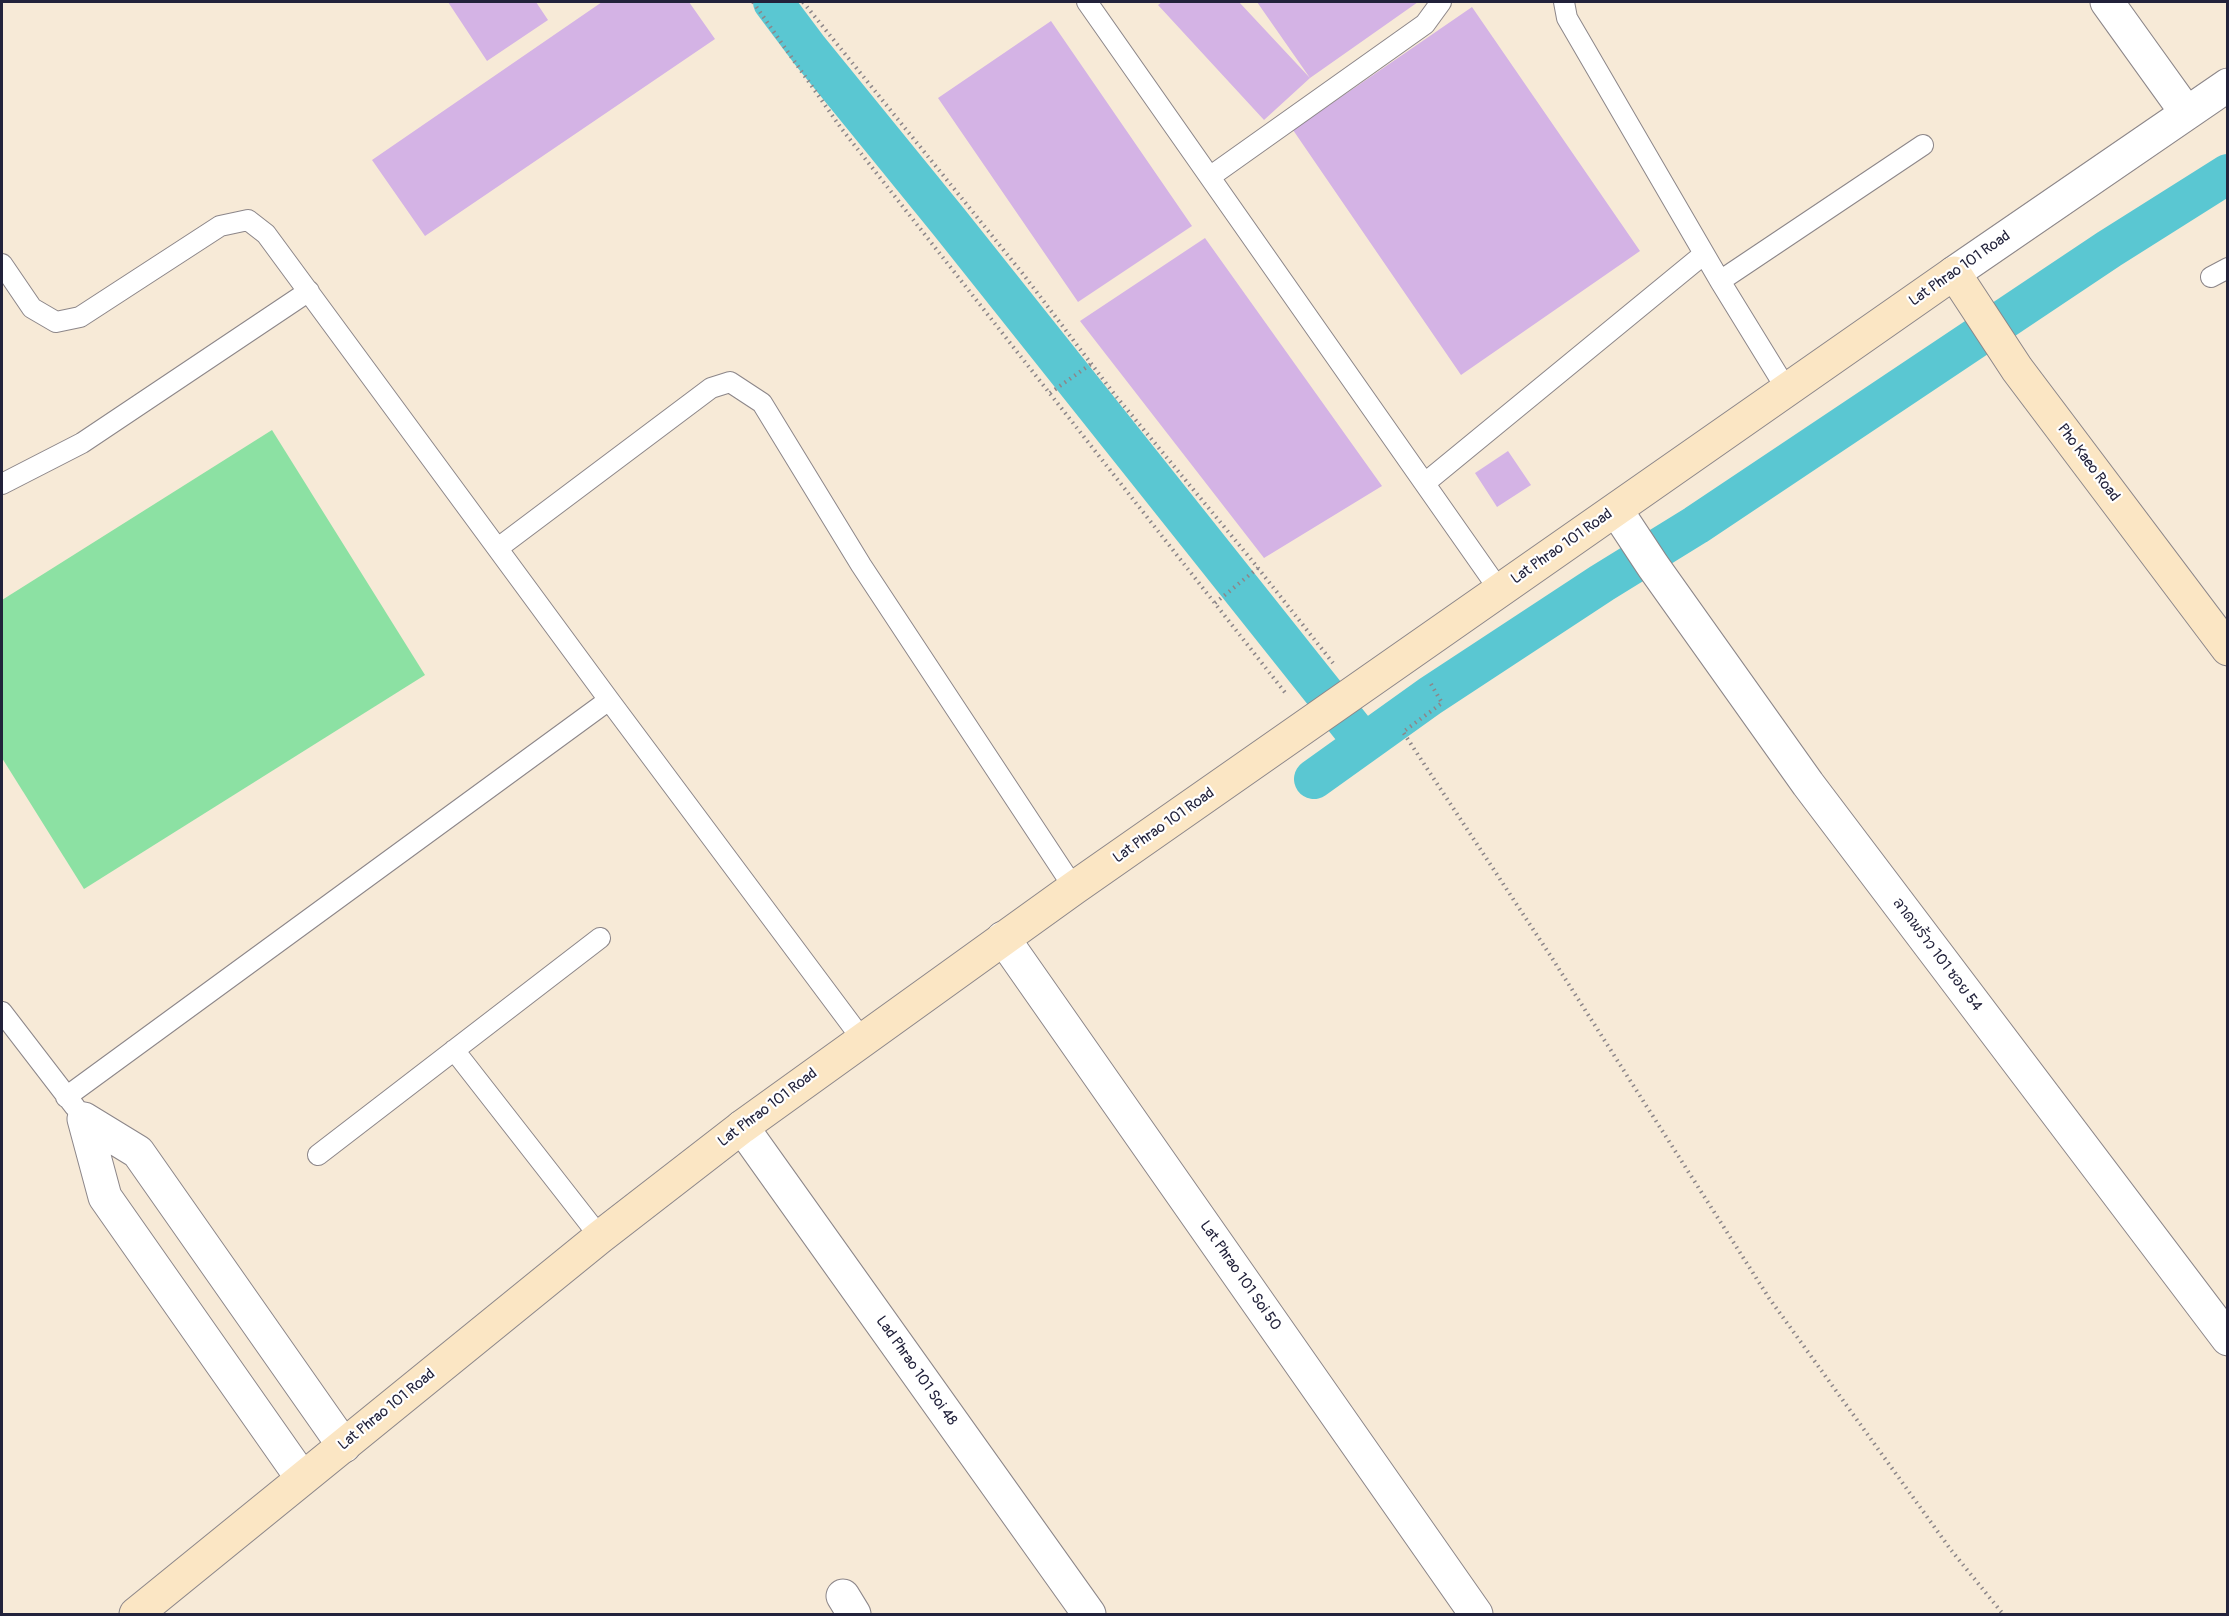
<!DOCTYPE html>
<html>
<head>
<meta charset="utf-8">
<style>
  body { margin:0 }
  #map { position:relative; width:2229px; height:1616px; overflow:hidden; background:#f7ead7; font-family:Pangolin,sans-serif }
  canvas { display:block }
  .frame { position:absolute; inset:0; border:3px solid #22223b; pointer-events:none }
</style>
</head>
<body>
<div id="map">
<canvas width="2229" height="1616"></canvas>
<div class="frame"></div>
</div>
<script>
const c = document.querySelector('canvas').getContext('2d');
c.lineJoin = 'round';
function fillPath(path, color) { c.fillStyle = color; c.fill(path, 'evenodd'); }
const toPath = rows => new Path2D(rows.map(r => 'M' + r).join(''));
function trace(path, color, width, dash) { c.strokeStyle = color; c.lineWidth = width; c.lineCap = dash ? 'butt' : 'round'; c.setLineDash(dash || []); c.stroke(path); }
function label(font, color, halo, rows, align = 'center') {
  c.font = font + ' Pangolin,"Playpen Sans Thai",sans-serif'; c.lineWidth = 4.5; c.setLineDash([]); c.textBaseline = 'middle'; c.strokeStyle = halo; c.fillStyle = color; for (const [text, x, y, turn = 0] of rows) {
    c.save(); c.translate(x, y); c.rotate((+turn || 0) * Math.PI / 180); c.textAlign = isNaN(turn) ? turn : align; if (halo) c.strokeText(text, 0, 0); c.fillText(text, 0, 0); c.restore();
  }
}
fillPath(toPath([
  [272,430,425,675,84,889,2,758,2,600]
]), '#8ce1a3');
trace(toPath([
  [773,2,809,50,949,222,1364,743],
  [1314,779,1430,696,1602,583,1696,525,2109,249,2228,174]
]), '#5ac7d2', 40);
fillPath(toPath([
  [448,2,536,2,548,20,487,61],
  [602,2,689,2,715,39,425,236,372,160],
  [1162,2,1239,2,1310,78,1264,120,1158,5],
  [1257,2,1418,2,1310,78],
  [1472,7,1640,251,1461,375,1293,130],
  [1051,21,1192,226,1078,302,938,98],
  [1205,238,1382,486,1264,558,1080,321],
  [1508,451,1531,485,1497,507,1475,473]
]), '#d4b3e5');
const lane = toPath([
  [1087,2,1500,591],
  [1564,2,1567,18,1720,281,1787,390],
  [1211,176,1425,24,1441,2],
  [2,264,32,308,56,322,80,317,220,226,248,220,266,234,609,700,862,1039],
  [2211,277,2228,268],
  [1720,281,1923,145],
  [1425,483,1704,254],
  [2,484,82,443,309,291],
  [498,548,711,388,730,382,762,403,861,565,1074,888],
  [2,1012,75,1107],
  [454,1050,600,1237],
  [66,1097,609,700],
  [318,1155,600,938]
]);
const street = toPath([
  [2107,2,2186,112],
  [1954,273,2228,85],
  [1616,510,1653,566,1808,784,2228,1339],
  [1003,938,1476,1614],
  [84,1119,105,1197,302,1478],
  [84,1119,138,1152,344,1446],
  [742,1127,1089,1614],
  [843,1596,854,1614]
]);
const secondary = toPath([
  [136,1614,600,1237,742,1127,1074,888,1954,273,2017,369,2228,649]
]);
trace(lane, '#8c8689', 22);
trace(street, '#8c8689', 35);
trace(secondary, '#8c8689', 35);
trace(toPath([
  [753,2,841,128,1287,695],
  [803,2,1023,274,1115,395,1250,558,1333,663],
  [1050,393,1091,364],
  [1215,603,1258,568],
  [1431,684,1442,703,1403,732,1550,955,1769,1298,1951,1550,2003,1614]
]), '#8c8689', 4, [1.5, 4.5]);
trace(lane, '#fff', 20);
trace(street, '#fff', 33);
trace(secondary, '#fbe6c4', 33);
label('15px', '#22223b', '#fff', [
  ["Lat Phrao 101 Road",1960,269,-35],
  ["Pho Kaeo Road",2088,463,53],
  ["Lat Phrao 101 Road",1562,547,-35],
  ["Lat Phrao 101 Road",1164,826,-35],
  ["ลาดพร้าว 101 ซอย 54",1937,955,53],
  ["Lat Phrao 101 Road",768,1108,-37],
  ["Lat Phrao 101 Soi 50",1240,1276,55],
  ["Lad Phrao 101 Soi 48",916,1371,55],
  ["Lat Phrao 101 Road",387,1410,-39]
]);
</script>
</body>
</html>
